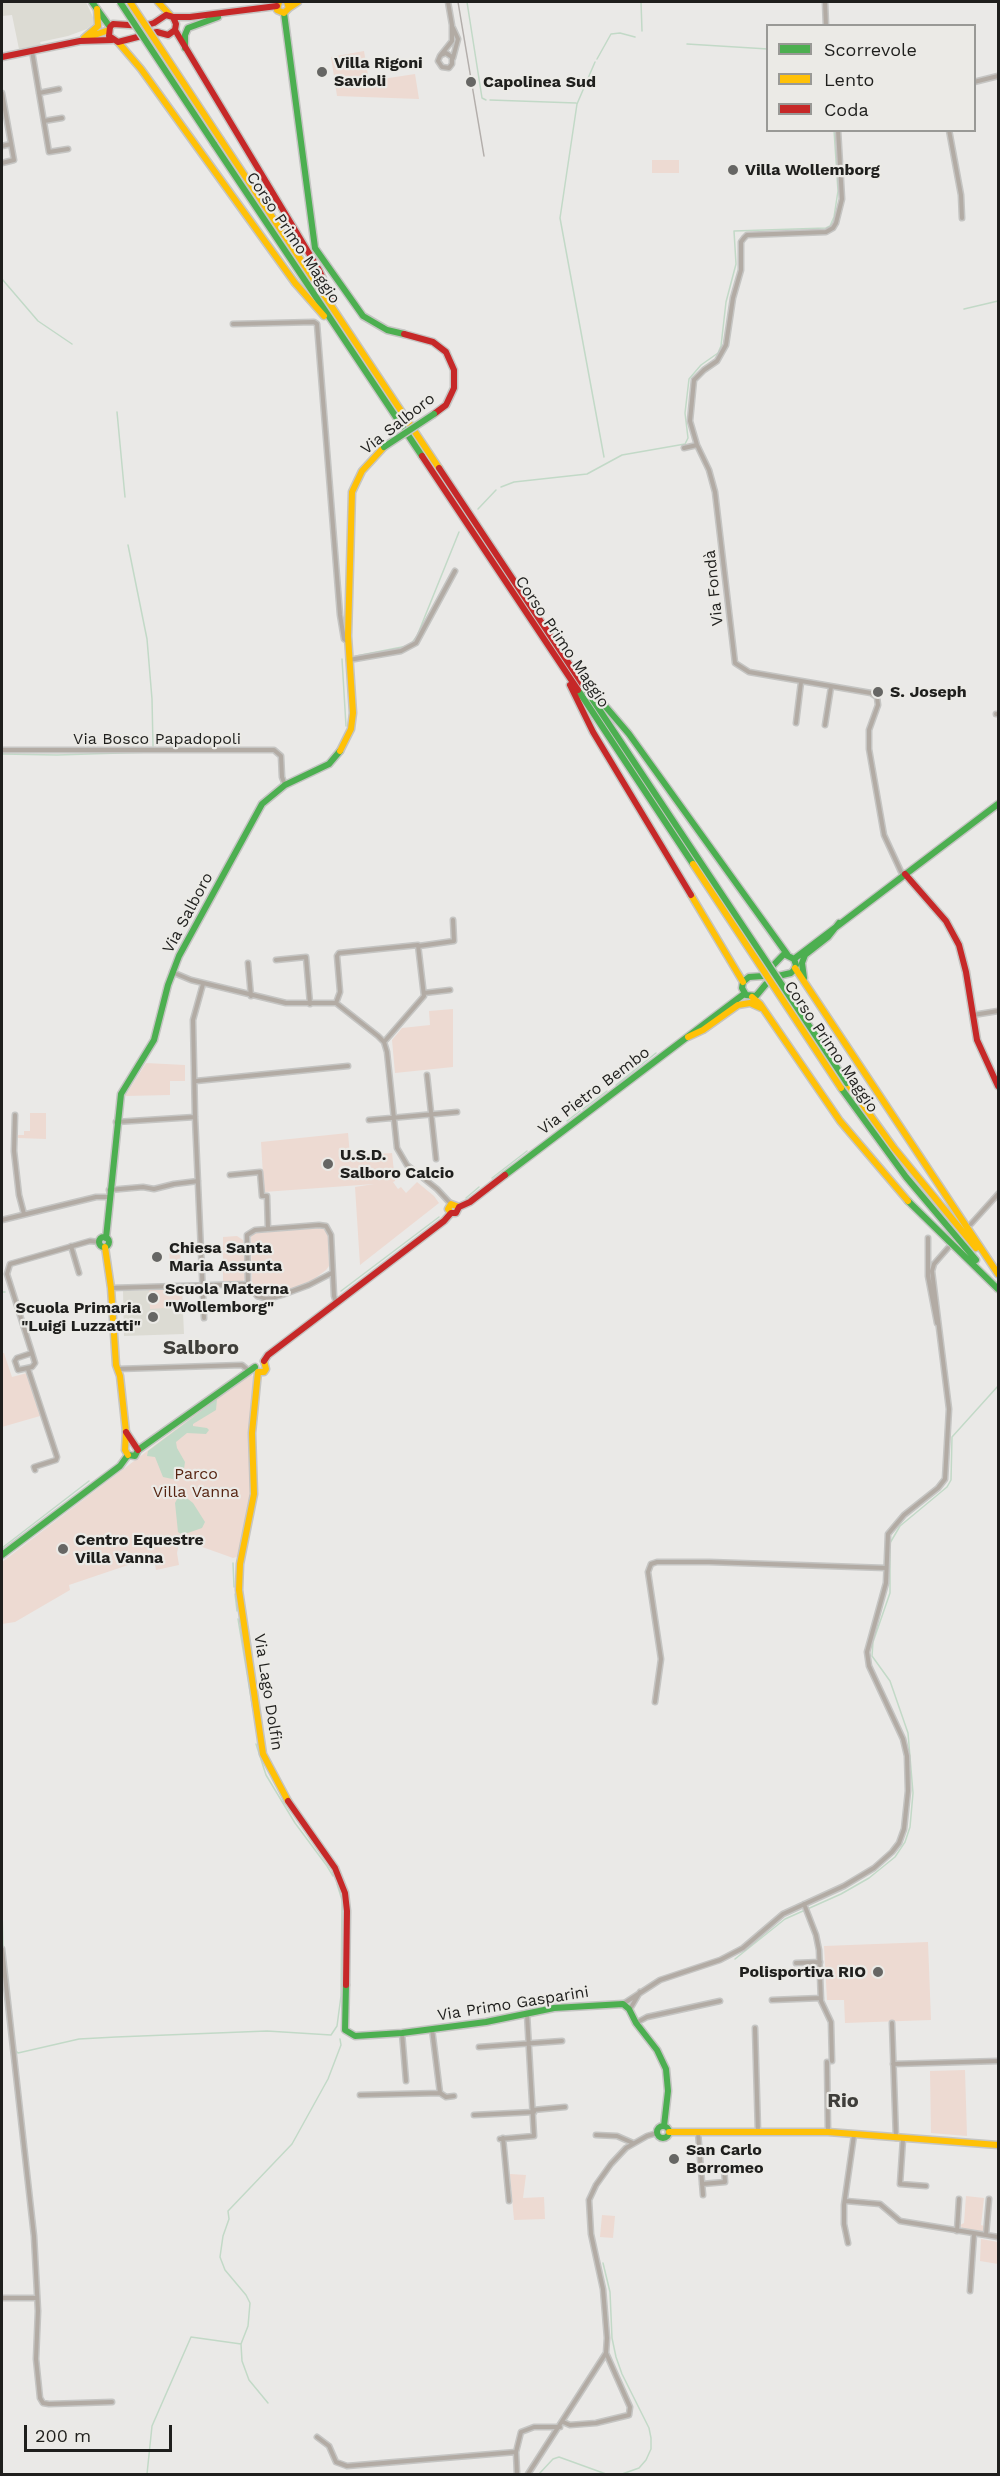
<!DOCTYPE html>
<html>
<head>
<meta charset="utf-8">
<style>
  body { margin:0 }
  #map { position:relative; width:1000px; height:2476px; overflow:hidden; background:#eae9e7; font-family:"Work Sans",sans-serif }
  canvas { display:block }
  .frame { position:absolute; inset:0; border:3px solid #1f1f1d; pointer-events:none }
  .legend { position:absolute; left:766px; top:24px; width:210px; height:108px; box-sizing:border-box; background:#ebeae6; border:2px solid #999996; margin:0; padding:8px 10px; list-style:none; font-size:18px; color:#1f1f1d }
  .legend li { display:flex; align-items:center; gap:12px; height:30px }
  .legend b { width:30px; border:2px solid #999996 }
  .scale { position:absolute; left:24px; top:2425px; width:148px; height:27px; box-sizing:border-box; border:3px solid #1f1f1d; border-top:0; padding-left:8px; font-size:18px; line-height:21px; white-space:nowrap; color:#1f1f1d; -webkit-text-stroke:4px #ebeae6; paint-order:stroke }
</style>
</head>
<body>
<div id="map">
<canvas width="1000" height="2476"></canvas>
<div class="frame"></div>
<ul class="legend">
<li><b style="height:8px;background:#4caf50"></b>Scorrevole</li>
<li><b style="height:8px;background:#ffc107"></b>Lento</li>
<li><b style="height:8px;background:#c62828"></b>Coda</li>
</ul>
<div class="scale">200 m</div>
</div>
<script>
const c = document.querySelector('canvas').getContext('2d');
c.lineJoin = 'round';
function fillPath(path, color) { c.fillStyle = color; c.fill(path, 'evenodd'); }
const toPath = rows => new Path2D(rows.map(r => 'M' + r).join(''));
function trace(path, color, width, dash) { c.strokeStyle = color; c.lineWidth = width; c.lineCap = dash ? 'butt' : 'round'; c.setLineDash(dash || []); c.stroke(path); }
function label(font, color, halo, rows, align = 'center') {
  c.font = font + ' "Work Sans",sans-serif'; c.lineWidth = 4.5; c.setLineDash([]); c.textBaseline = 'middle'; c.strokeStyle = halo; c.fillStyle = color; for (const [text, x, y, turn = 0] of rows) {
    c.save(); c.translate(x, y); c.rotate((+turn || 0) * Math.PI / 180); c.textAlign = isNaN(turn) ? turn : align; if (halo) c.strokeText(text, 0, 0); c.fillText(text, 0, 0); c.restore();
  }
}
fillPath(toPath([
  [2,2,86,2,93,17,93,24,87,29,68,36,40,42,41,45,19,49,12,15,2,16],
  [182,1289,184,1334,124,1336,123,1291]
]), '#dcdbd3');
fillPath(toPath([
  [364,51,369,81,415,74,419,99,337,96,331,57],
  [652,160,679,160,679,173,652,173],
  [453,1009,453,1067,395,1073,392,1040,402,1028,430,1025,429,1011],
  [146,1063,185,1065,185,1081,170,1081,170,1095,125,1096],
  [30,1113,46,1113,46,1139,18,1138,18,1135,24,1135,24,1131,30,1131],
  [348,1133,350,1156,392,1153,395,1181,393,1182,398,1189,401,1187,406,1193,417,1182,434,1196,439,1203,360,1265,355,1187,374,1184,264,1192,261,1142],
  [319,1228,325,1229,328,1235,329,1266,326,1270,310,1282,297,1287,268,1296,256,1290,252,1285,251,1236,255,1233],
  [237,1236,243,1240,245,1278,243,1281,223,1281,223,1237],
  [169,1242,180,1242,181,1268,170,1269],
  [182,1289,182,1304,165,1305,164,1308,150,1309,149,1290],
  [2,1353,4,1353,12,1377,27,1373,40,1416,2,1427],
  [249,1373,254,1377,253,1487,240,1556,233,1558,180,1539,177,1553,179,1565,156,1570,154,1559,140,1561,69,1585,70,1590,15,1622,2,1624,2,1562],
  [928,1942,931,2020,845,2023,844,2000,827,2000,824,1946],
  [965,2070,967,2136,931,2133,930,2071],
  [510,2174,526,2175,523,2198,544,2197,545,2219,514,2220],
  [966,2196,984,2198,981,2225,984,2226,984,2232,963,2229,960,2225,964,2223],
  [602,2215,615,2216,613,2238,600,2237],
  [981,2239,998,2242,998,2264,980,2261]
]), '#eddad2');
fillPath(toPath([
  [217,1399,216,1410,193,1424,193,1426,207,1428,209,1430,206,1434,187,1433,176,1442,177,1448,185,1462,183,1476,177,1480,163,1477,155,1457,147,1456,148,1451],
  [183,1495,193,1503,205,1522,202,1528,182,1535,178,1532,175,1503,178,1497]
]), '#c2d9c7');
trace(toPath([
  [467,2,482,98,486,100],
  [641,2,642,31],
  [687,44,768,49],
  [597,59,611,34,620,33,635,37],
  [595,62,577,104,560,218,604,457],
  [490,100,576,103],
  [2,279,38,321,72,344],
  [964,309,998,301],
  [117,412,125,497],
  [501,487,514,482,587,474,622,455,685,444,688,438,685,413,689,379,701,365,718,353,721,346,726,302,736,264,734,231,826,228,830,226,834,217,838,191,834,130],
  [478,509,496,490],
  [128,545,147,639,152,699,153,746],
  [411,644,417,636,459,532],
  [356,656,407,646],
  [342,659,346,726],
  [2,754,57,755,152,752],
  [616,1085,656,1053],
  [583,1109,607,1091],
  [567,1121,580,1111],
  [492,1178,527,1151],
  [466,1198,479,1187],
  [341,1291,439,1217],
  [2,1292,5,1292],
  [2,1548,89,1481],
  [233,1563,234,1587],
  [235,1594,237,1611],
  [238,1619,253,1710],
  [256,1744,266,1775,295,1823,327,1866,333,1876],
  [2,1912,3,1944,15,2050,18,2053,79,2039,116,2037,267,2031,331,2035,337,2026,341,1996,342,1900,337,1884],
  [735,1959,785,1919,841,1894,869,1878,895,1857,905,1842,910,1827,913,1793,908,1733,890,1681,872,1656,873,1642,890,1593,890,1543,900,1526,947,1487,951,1480,952,1437,998,1386],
  [603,2263,610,2292,612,2338,616,2357,622,2374,649,2428,651,2438,651,2449,646,2460,639,2468,622,2474],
  [241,2344,242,2361,249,2380,268,2403],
  [147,2474,152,2426,191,2337,241,2344,248,2326,250,2303,246,2295,225,2270,220,2257,223,2236,229,2219,228,2211,292,2144,328,2079,341,2045,340,2039],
  [539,2474,553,2459,559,2457,606,2474]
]), '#c2d9c7', 1.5);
const street = toPath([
  [825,2,826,26],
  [32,51,49,152,68,149],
  [441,55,446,53,452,57,452,64,449,68,442,67,438,61,440,56,452,41,452,25,448,2],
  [453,58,458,39,453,28],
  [974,82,998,76],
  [2,93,14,160,2,163],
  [39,93,59,89],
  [44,121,62,118],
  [838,130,842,199,836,223,833,228,826,232,747,235,744,238,741,242,741,270,733,298,726,345,717,361,704,370,694,380,690,421,697,445,709,470,715,492,735,663,749,672,871,693,877,697,878,705,869,730,869,749,884,835,903,876],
  [949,130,961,195,962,218],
  [2,146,11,144],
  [233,324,314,322,317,324,340,615,344,639,348,642],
  [684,448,697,445],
  [349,660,401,651,416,643,455,571],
  [996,714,998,714],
  [796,723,801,682],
  [825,725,831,687],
  [2,750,274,750,281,756,282,777,285,785],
  [419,946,454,941,453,920],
  [276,960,306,957,310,1004],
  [248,963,251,996],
  [172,972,191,980,286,1003,336,1003,378,1036,384,1042,387,1052,397,1148,407,1165,437,1189,451,1204],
  [203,984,193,1020,195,1117,204,1318],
  [424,993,450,990],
  [336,1003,340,992,337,956,339,953,418,945,424,996,384,1042],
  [973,1015,998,1011],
  [427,1075,436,1159],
  [196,1081,348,1066],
  [15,1115,14,1151,19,1195,24,1214],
  [369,1120,457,1112],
  [116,1122,195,1117],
  [230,1175,260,1172,262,1196,267,1196,268,1229],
  [109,1190,143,1187,154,1189,174,1184,198,1181],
  [2,1220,96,1197,109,1197],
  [971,1224,998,1194],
  [928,1238,928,1276,937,1323],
  [71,1246,79,1273],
  [332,1273,309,1285,282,1295,268,1299,257,1296,248,1284,247,1235,255,1230,319,1225,326,1226,331,1235,334,1296,336,1302],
  [111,1288,248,1284],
  [32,1353,17,1358,15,1361,18,1370,32,1367,35,1363,32,1353,7,1274,10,1264,90,1241,99,1242],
  [28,1369,57,1457,56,1460,34,1467,35,1470],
  [118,1369,242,1365,248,1370],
  [655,1702,661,1659,648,1572,651,1564,657,1562,709,1562,886,1568],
  [804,1904,816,1935,819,1950,821,2001,831,2022,832,2061],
  [2,1949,34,2236,38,2311,36,2359,40,2398,43,2403,49,2404,112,2402],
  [796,1963,820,1962],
  [772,2000,821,1998],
  [623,2004,660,1980,720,1960,743,1948,783,1914,844,1886,874,1868,892,1852,899,1843,904,1829,908,1791,907,1756,903,1739,869,1666,867,1652,886,1583,888,1534,904,1515,938,1488,945,1479,949,1409,932,1271,934,1264,948,1248],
  [630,2009,640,1992],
  [636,2023,647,2017,720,2001],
  [892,2023,896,2138],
  [755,2028,758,2132],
  [432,2029,440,2093],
  [402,2033,406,2081],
  [479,2047,562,2041],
  [827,2062,828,2132],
  [893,2064,998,2061],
  [440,2093,446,2097,454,2096],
  [360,2095,440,2093],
  [533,2110,565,2107],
  [474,2115,534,2112],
  [698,2132,703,2195],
  [596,2135,617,2136,633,2143],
  [503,2138,509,2201],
  [500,2139,534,2136,527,2014],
  [903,2139,900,2184,926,2186],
  [702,2184,725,2182,724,2168],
  [846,2201,880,2204,900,2221,998,2237],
  [957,2231,959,2199],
  [986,2235,989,2199],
  [848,2243,844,2224,844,2205,854,2135],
  [970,2291,974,2234],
  [2,2298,36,2298],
  [563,2422,570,2425,596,2423,629,2415,630,2407,606,2353],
  [317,2437,329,2446,336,2462,347,2466,516,2452],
  [517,2474,516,2452,521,2432,534,2427,560,2427],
  [528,2474,606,2353,607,2338,603,2289,591,2234,589,2200,596,2185,611,2164,626,2148,647,2136,657,2133]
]);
const fast = toPath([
  [92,2,110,27],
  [284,13,315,248,363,316,387,330,404,334],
  [185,48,185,35,188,28,218,17],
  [214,144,422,456],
  [588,686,629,734,787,954],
  [585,688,699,860],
  [578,690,693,864],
  [784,954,794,959,796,965,794,970,791,973,778,976,766,984,756,996,746,995,742,988,743,982,749,977,763,976,784,954],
  [794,959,998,804],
  [804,978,802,963,805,955,828,937,839,923],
  [841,1088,906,1177,976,1260],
  [505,1175,744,994],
  [908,1201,998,1289],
  '99 1242a5 5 0 1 1 10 0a5 5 0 1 1-10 0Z',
  [106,1238,121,1094,154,1040,168,985,179,956,262,804,285,785,329,764,340,751],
  [2,1555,120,1466,128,1455,135,1456,138,1450,255,1367],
  [346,1985,345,2030,355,2036,402,2033,486,2022,554,2008,623,2004,629,2009,636,2023,657,2050,666,2069,668,2091,664,2126],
  '657 2132a6 6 0 1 1 12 0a6 6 0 1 1-12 0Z'
]);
const slow = toPath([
  [158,2,170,15],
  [279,2,277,10,284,13,289,8,287,2],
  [289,8,298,2],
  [84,38,98,26,97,9],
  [86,38,109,30],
  [118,42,141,69,295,283,324,316],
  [221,140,439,468],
  [340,751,351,729,353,713,348,636,352,492,362,471,384,447],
  [691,895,743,982],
  [795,968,998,1274],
  [752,997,760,1004,840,1121,908,1201],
  [688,1037,703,1030,738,1005,750,1003,761,1008],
  [847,1083,894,1148,976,1248],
  [451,1213,448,1209,451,1204,459,1207],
  [105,1247,111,1288,116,1365,120,1376,126,1432,125,1450,128,1455],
  [258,1372,252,1433,254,1494,240,1564,239,1590,263,1754,288,1801],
  [258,1372,264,1372,266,1369,264,1361],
  [669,2132,828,2132,998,2145]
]);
const jam = toPath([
  [166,15,173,17,176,24,175,30,168,35,157,32,118,42,109,36,110,27,113,24,144,26,154,23,166,15],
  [173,17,190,17,277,6],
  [175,30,319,270,333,301],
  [2,57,80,41,112,40],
  [404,334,433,342,446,352,454,370,454,388,446,405,434,414],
  [422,456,578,690],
  [439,468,585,688],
  [570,685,593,732,691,895],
  [905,874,946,921,959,945,966,972,977,1040,998,1086],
  [264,1361,268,1355,444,1221,451,1213,456,1213,459,1207,470,1202,505,1175],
  [126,1432,138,1450],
  [288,1801,335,1868,345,1893,347,1911,346,1985]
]);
trace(street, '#c5c5c3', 7);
trace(fast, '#c5c5c3', 9);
trace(slow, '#c5c5c3', 9);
trace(jam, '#c5c5c3', 9);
trace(street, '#b2aba4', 4);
trace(fast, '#4caf50', 6);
trace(slow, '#ffc107', 6);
trace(jam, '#c62828', 6);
trace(toPath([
  [458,2,484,156]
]), '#b3aeab', 1.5);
const fastBridge = toPath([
  [120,2,214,144],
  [384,447,434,414],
  [699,860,847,1083]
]);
const slowBridge = toPath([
  [130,2,221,140],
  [693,864,841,1088]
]);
trace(fastBridge, '#c5c5c3', 9, []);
trace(slowBridge, '#c5c5c3', 9, []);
trace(fastBridge, '#4caf50', 6);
trace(slowBridge, '#ffc107', 6);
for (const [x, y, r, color] of [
  [322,72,6,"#666664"],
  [471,82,6,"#666664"],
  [733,170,6,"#666664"],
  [878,692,6,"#666664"],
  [328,1164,6,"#666664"],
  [157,1257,6,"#666664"],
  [153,1298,6,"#666664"],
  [153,1317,6,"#666664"],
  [63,1549,6,"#666664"],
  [878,1972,6,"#666664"],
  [674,2159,6,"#666664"]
]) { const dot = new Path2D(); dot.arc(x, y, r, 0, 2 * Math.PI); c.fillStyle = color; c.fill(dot); trace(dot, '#ebeae6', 2); }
label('bold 16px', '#1f1f1d', '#ebeae6', [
  ["Villa Rigoni",334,63],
  ["Savioli",334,81],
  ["Capolinea Sud",483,82],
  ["Villa Wollemborg",745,170],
  ["S. Joseph",890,692],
  ["U.S.D.",340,1155],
  ["Salboro Calcio",340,1173],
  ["Chiesa Santa",169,1248],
  ["Maria Assunta",169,1266],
  ["Scuola Materna",165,1289],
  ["\"Wollemborg\"",165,1307],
  ["Scuola Primaria",141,1308,"right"],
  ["\"Luigi Luzzatti\"",141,1326,"right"],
  ["Centro Equestre",75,1540],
  ["Villa Vanna",75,1558],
  ["Polisportiva RIO",866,1972,"right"],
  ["San Carlo",686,2150],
  ["Borromeo",686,2168]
], 'left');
label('16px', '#1f1f1d', '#ebeae6', [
  ["Corso Primo Maggio",293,238,56],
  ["Via Salboro",398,424,-38],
  ["Via Fondà",714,588,-96],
  ["Corso Primo Maggio",562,642,56],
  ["Via Bosco Papadopoli",157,739],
  ["Via Salboro",188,913,-62],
  ["Corso Primo Maggio",831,1047,56],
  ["Via Pietro Bembo",594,1091,-37],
  ["Via Lago Dolfin",268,1692,81],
  ["Via Primo Gasparini",513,2004,-9]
]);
label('16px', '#562411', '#ebeae6', [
  ["Parco",196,1474],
  ["Villa Vanna",196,1492]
]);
label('bold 20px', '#3f3e3a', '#ebeae6', [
  ["Salboro",201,1348],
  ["Rio",843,2101]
]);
</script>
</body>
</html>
